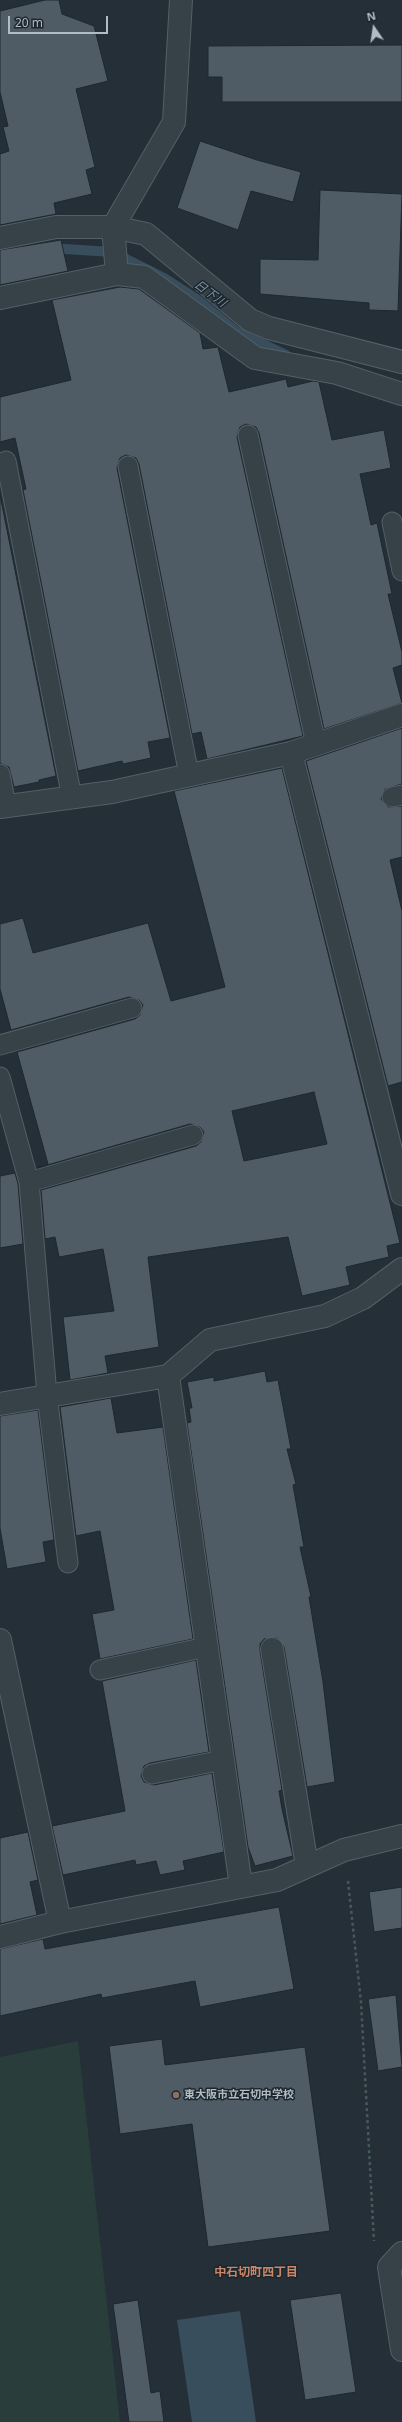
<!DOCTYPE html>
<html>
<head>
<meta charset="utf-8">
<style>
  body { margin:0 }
  #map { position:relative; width:402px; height:2422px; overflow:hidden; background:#242f38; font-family:"Noto Sans",sans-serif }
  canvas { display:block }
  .north { position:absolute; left:354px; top:8px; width:40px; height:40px; -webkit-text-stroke:3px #1d262d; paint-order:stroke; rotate:347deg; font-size:11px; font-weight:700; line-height:16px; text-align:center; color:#b2bcc4 }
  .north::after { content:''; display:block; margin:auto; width:14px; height:18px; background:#b2bcc4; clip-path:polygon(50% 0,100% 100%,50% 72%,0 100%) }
  .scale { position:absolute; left:8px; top:16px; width:100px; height:18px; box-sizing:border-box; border:2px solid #b2bcc4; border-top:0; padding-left:5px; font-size:12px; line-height:14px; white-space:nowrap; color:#b2bcc4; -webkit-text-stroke:3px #1d262d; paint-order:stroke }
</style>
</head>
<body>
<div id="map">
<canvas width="402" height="2422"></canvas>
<div class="north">N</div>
<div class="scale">20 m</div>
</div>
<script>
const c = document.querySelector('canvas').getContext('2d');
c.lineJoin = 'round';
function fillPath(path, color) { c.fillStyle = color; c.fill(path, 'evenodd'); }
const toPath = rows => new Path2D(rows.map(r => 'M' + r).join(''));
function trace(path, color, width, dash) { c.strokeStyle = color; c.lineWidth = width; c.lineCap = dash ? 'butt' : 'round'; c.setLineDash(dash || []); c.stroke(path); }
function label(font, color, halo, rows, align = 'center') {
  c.font = font + ' "Noto Sans","Noto Sans JP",sans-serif'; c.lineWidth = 3; c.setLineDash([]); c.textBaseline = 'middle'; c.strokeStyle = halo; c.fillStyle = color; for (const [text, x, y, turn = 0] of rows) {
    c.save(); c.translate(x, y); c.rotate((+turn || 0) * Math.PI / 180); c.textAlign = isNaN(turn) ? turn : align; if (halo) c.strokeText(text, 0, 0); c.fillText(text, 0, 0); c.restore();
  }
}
fillPath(toPath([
  [78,2041,120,2422,0,2422,0,2057]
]), '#293d3a');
fillPath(toPath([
  [240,2311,256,2422,192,2422,177,2320]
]), '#394e5d');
trace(toPath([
  [49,248,112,252,164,278,198,300,236,331,286,355]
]), '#394e5d', 10);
const building = toPath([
  [45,0,59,0,62,14,94,26,108,81,76,89,95,167,86,170,92,194,54,203,56,214,0,225,0,154,9,151,3,127,8,126,0,92,0,11,45,0],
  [402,45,402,102,222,102,222,77,208,77,208,46,402,45],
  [200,141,257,160,301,172,293,202,251,191,238,230,177,208,200,141],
  [320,190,402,194,398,311,369,310,369,303,260,294,260,259,318,260,320,190],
  [61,240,68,271,0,285,0,250,61,240],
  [120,287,139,289,200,333,203,349,218,347,229,392,286,379,288,387,313,381,319,382,332,440,384,430,391,468,360,474,371,525,377,523,392,594,388,594,402,652,402,665,393,668,402,703,324,729,259,433,256,427,246,424,240,427,237,437,303,736,207,759,201,732,192,734,139,464,136,458,126,455,120,458,117,468,170,738,148,742,151,758,123,764,122,761,78,771,23,490,26,489,15,438,0,442,0,397,71,380,52,300,120,287],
  [0,495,56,776,39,780,39,782,14,787,9,767,0,763,0,495],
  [402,728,402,784,385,789,381,799,388,807,402,806,402,857,390,860,402,911,402,1082,388,1086,306,761,402,728],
  [282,768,400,1243,387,1246,389,1257,346,1267,350,1285,302,1296,288,1237,148,1257,159,1347,105,1356,108,1373,70,1380,63,1317,114,1311,103,1249,59,1257,55,1237,45,1239,41,1190,196,1146,201,1142,204,1132,200,1127,190,1124,37,1168,48,1164,17,1052,135,1019,140,1015,143,1005,139,1000,129,997,11,1030,0,989,0,924,23,918,33,953,148,923,171,1001,225,987,174,791,282,768],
  [314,1092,327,1144,244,1161,232,1111,314,1092],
  [15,1173,18,1184,23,1244,0,1248,0,1176,15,1173],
  [265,1371,267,1382,278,1380,291,1449,287,1449,296,1484,293,1485,304,1547,300,1547,311,1597,309,1597,323,1682,335,1782,307,1787,284,1647,277,1638,264,1639,260,1644,260,1651,282,1790,279,1791,282,1809,293,1856,255,1866,248,1847,187,1423,191,1422,189,1408,192,1408,187,1382,214,1377,214,1381,265,1371],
  [111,1398,117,1433,163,1427,193,1639,100,1659,92,1614,114,1610,100,1531,76,1536,60,1407,111,1398],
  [38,1410,54,1540,43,1542,46,1562,7,1569,0,1528,0,1416,38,1410],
  [196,1660,209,1752,150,1763,144,1766,141,1776,144,1782,154,1785,212,1773,224,1852,183,1861,185,1870,160,1875,156,1861,136,1865,135,1860,63,1875,52,1826,125,1811,102,1681,196,1660],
  [28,1832,38,1880,30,1882,37,1915,0,1924,0,1838,28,1832],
  [402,1887,402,1928,374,1932,369,1892,402,1887],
  [279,1907,294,1989,200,2007,195,1981,102,1998,101,1994,0,2016,0,1949,43,1939,45,1949,279,1907],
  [396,1995,402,2067,378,2071,368,1999,396,1995],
  [162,2039,165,2065,305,2047,330,2231,208,2247,192,2124,120,2134,109,2046,162,2039],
  [341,2293,356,2392,305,2400,290,2300,341,2293],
  [138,2300,151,2393,160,2391,164,2422,129,2422,113,2304,138,2300]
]);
fillPath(building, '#4f5c66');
trace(building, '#1f282f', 1);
const lane = toPath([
  [248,435,316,744],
  [6,461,72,798],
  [128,466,189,775],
  [392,522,402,571],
  [0,774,6,806],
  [392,797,402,795],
  [0,1045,132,1008],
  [0,1077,29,1182,47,1395,68,1563],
  [29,1182,193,1135],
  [100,1670,206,1647],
  [152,1774,223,1760]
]);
const street = toPath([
  [0,238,56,227,113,227,146,234,250,320,269,328,402,362],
  [117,274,113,227,174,122,181,0],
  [0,298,117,274,144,277,255,358,337,373,402,394],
  [291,753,402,1194],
  [0,807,112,792,291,753,402,715],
  [168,1376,241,1886],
  [0,1404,168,1376,210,1340,325,1316,363,1298,402,1269],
  [0,1640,60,1922],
  [272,1649,307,1866],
  [0,1937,60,1922,277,1880,344,1850,402,1836],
  [402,2253,389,2267,402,2350]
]);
trace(lane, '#555f66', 21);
trace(street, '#555f66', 24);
trace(toPath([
  [348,1881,361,2002,374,2241]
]), '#475a59', 2.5, [3, 3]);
trace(lane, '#374148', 19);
trace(street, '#374148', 22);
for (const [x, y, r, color] of [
  [176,2095,4,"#8d6e63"]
]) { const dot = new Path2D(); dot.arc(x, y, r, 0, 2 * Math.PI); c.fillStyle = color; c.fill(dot); trace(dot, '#1d262d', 1.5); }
label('bold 11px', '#b2bcc4', '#1d262d', [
  ["東大阪市立石切中学校",184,2095]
], 'left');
label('italic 12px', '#7691a5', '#1d262d', [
  ["日下川",210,294,37]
]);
label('bold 12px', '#c98669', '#1d262d', [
  ["中石切町四丁目",256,2273]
]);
</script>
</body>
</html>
